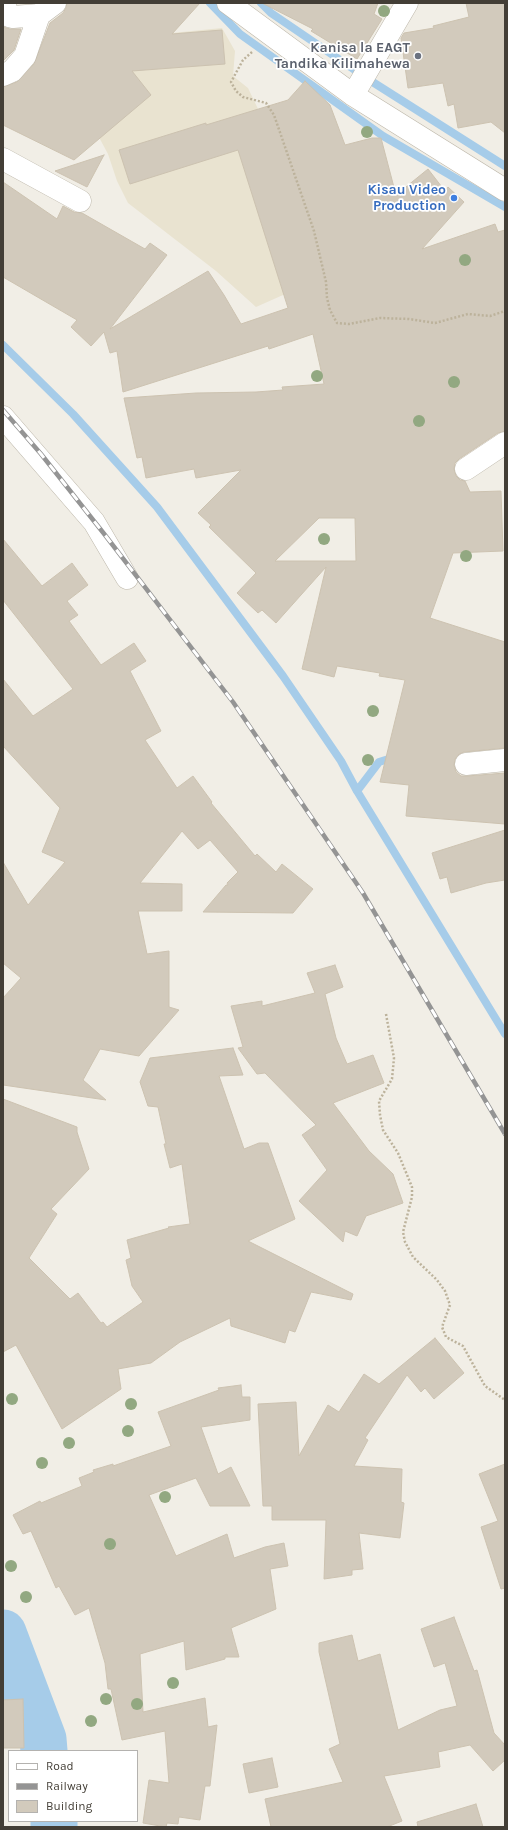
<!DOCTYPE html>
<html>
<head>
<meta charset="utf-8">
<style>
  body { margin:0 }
  #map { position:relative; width:508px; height:1830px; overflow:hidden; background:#f1eee6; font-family:Karla,sans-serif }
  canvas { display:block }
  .frame { position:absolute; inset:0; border:4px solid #433e36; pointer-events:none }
  .legend { position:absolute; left:8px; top:1750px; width:130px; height:72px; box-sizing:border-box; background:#fff; border:1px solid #b4b2af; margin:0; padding:5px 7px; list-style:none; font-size:12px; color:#433e36 }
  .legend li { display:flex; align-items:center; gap:8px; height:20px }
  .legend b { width:20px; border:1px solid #b4b2af }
</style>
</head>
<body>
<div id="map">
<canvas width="508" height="1830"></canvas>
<div class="frame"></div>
<ul class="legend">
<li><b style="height:5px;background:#fff"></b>Road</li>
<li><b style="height:5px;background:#949494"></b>Railway</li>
<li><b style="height:11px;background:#d2cabc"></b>Building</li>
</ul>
</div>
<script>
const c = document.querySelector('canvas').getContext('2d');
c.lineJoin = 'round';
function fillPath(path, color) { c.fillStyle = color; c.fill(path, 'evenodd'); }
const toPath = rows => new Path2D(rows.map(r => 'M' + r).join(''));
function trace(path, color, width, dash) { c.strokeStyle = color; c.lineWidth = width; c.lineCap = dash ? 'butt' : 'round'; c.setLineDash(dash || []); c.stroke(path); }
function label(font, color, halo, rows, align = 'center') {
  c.font = font + ' Karla,sans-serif'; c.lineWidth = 3.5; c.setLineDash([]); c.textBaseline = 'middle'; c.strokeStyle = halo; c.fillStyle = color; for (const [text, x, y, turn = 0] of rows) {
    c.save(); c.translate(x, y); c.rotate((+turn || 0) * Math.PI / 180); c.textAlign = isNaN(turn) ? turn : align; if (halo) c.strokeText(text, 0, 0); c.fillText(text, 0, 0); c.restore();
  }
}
fillPath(toPath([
  [222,28,235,51,233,76,248,88,259,111,319,279,256,307,216,271,128,203,117,181,108,154,87,115,152,35]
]), '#e9e3d0');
trace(toPath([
  [210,3,240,34,383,136,505,207],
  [261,3,271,13,371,81,505,166],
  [3,345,73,414,157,507,283,676,341,761,357,791,505,1034],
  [357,791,379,762,395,757]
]), '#a6cce9', 8);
trace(toPath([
  [3,1633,43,1739,44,1751],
  [54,1821,54,1827]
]), '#a6cce9', 47);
const building = toPath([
  [67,3,200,3,172,34,222,30,225,64,132,71,151,95,74,160,3,125,3,87,17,82,34,64,50,23,63,13,66,8,67,3],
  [262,3,378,3,374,14,382,19,357,59,311,31,313,29,262,3],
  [466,3,505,3,505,133,491,122,458,128,454,104,448,106,443,83,408,88,401,38,404,33,434,28,433,26,469,17,466,3],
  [3,27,10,29,21,29,14,50,3,61,3,27],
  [305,81,330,105,345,145,372,138,381,138,396,195,428,169,445,191,448,187,464,202,422,249,495,224,498,232,505,230,505,431,498,433,459,459,455,463,454,469,456,476,460,480,465,481,470,492,501,491,503,551,453,553,430,618,505,642,505,748,464,752,459,754,455,759,454,765,456,772,461,776,467,776,505,773,505,824,406,816,409,785,380,782,405,680,379,676,380,673,337,666,334,677,302,669,326,567,276,623,262,610,258,613,237,593,256,573,209,527,211,525,198,513,241,470,196,478,194,469,146,478,142,457,137,458,124,398,196,393,256,392,283,390,282,387,324,384,313,334,269,349,268,346,123,392,117,351,110,353,104,332,91,346,71,327,77,320,3,277,3,182,57,219,63,206,74,212,82,213,145,249,150,243,167,255,110,329,208,271,224,295,241,324,288,308,238,150,130,184,119,150,206,123,206,125,288,100,305,81],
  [319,518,355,518,356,561,275,561,319,518],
  [104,155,87,187,55,171,104,155],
  [3,539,42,586,72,563,88,585,67,601,78,615,69,621,101,665,134,643,146,661,130,671,161,731,145,740,177,788,193,776,212,802,211,803,255,856,257,854,276,872,282,864,313,889,293,913,203,912,226,885,228,885,227,883,238,872,210,840,198,849,182,831,140,883,182,884,182,911,138,911,147,954,169,951,169,1007,179,1010,139,1056,100,1049,83,1080,106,1100,3,1085,3,998,21,978,3,963,3,862,28,905,65,862,42,852,60,808,3,746,3,679,33,716,73,689,3,600,3,539],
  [505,830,505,880,486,883,451,893,447,877,440,879,432,853,505,830],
  [335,965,343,987,325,994,336,1038,347,1064,373,1055,384,1083,333,1103,369,1151,393,1174,403,1203,366,1216,357,1236,345,1231,343,1242,299,1201,327,1170,302,1135,316,1125,265,1073,257,1074,238,1048,243,1047,231,1006,262,1001,262,1006,315,993,307,973,335,965],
  [233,1048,243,1075,219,1076,244,1149,259,1143,268,1143,295,1219,248,1241,353,1294,351,1300,311,1292,295,1332,289,1330,285,1343,231,1326,230,1318,180,1342,151,1363,118,1369,121,1389,62,1429,16,1345,3,1352,3,1099,77,1127,77,1132,89,1169,51,1209,57,1214,29,1258,70,1299,78,1293,101,1323,103,1322,107,1327,143,1302,132,1286,126,1260,131,1258,127,1240,169,1228,168,1227,190,1224,182,1164,170,1168,164,1144,166,1144,158,1107,148,1106,140,1082,150,1058,233,1048],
  [435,1338,464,1373,434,1399,425,1388,421,1392,407,1375,365,1438,368,1440,354,1466,402,1469,401,1502,404,1503,400,1538,359,1533,363,1569,352,1570,352,1575,324,1579,326,1520,272,1520,272,1506,263,1506,258,1404,296,1402,299,1456,328,1405,339,1412,364,1374,379,1384,435,1338],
  [241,1385,242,1397,250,1397,250,1420,201,1427,218,1474,231,1467,250,1506,210,1506,196,1478,149,1495,176,1556,227,1534,234,1558,265,1547,284,1543,288,1566,270,1569,276,1609,231,1628,239,1657,225,1657,225,1659,186,1670,184,1641,140,1654,143,1712,205,1698,208,1727,217,1725,210,1786,205,1786,200,1820,179,1817,178,1824,167,1823,166,1827,143,1823,149,1780,169,1783,165,1731,122,1740,111,1689,108,1689,105,1663,89,1608,75,1615,59,1586,56,1588,31,1531,23,1534,13,1515,40,1501,41,1503,82,1486,79,1478,94,1472,93,1470,113,1464,113,1466,171,1446,158,1412,219,1390,218,1388,241,1385],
  [505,1464,505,1588,501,1589,481,1527,498,1521,479,1474,505,1464],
  [454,1617,474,1671,477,1670,494,1733,505,1745,505,1760,493,1771,470,1745,438,1752,440,1767,384,1776,402,1821,387,1827,271,1827,265,1799,343,1782,329,1749,340,1744,319,1652,319,1643,352,1635,358,1661,380,1654,398,1730,440,1710,457,1706,445,1663,434,1667,421,1629,454,1617],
  [23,1699,24,1748,3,1748,3,1700,23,1699],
  [272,1758,278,1787,249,1793,243,1764,272,1758],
  [476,1804,483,1827,418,1827,417,1822,476,1804]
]);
fillPath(building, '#d2cabc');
trace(building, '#ccc2b0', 1);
const minor = toPath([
  [5,3,6,13,9,16,13,17,39,15],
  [228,3,353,95,505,190],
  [3,75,12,71,25,56,39,15,55,3],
  [353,95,407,3],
  [3,159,80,201],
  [3,417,94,522,127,578],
  [466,469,505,443],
  [466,764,505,760]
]);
trace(minor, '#bcb6a9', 23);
trace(toPath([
  [252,52,243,60,231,82,236,91,243,97,266,103,274,115,314,231,326,282,327,298,330,310,337,323,349,324,380,318,409,319,435,323,468,314,490,316,505,311],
  [386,1014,394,1058,392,1079,379,1101,380,1115,383,1130,398,1153,412,1187,412,1197,403,1232,405,1242,413,1257,437,1280,445,1291,450,1305,442,1327,446,1337,463,1346,485,1386,505,1400]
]), '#bcb29b', 2.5, [2, 2]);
trace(minor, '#fff', 22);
const rail = toPath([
  [3,410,41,454,105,535,233,702,363,893,505,1134]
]);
trace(rail, '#949494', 4.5);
trace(rail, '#fff', 3, [9]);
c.fillStyle = '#92a881';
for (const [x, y] of [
  [384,11],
  [367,132],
  [465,260],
  [317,376],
  [454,382],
  [419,421],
  [324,539],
  [466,556],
  [373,711],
  [368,760],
  [12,1399],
  [131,1404],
  [128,1431],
  [69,1443],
  [42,1463],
  [165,1497],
  [110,1544],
  [11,1566],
  [26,1597],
  [173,1683],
  [106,1699],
  [137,1704],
  [91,1721]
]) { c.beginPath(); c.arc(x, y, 6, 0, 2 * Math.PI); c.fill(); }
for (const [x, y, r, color] of [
  [418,56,4,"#6b7280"],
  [454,198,4,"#3f7fe0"]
]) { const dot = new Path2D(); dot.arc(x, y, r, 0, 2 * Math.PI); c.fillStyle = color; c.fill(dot); trace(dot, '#fff', 1.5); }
label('bold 14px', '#5b616d', '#fff', [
  ["Kanisa la EAGT",410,48],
  ["Tandika Kilimahewa",410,64]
], 'right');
label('bold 14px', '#366cbe', '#fff', [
  ["Kisau Video",446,190],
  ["Production",446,206]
], 'right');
</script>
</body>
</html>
